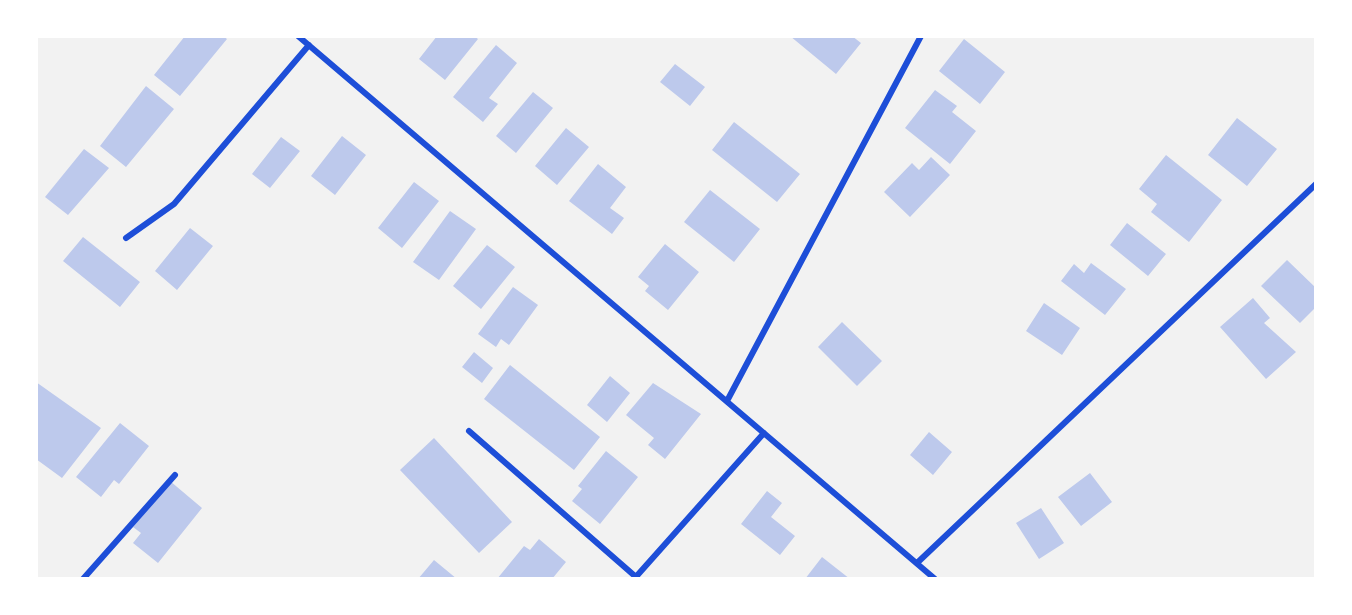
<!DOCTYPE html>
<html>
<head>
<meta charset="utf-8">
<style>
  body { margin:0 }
  #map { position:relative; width:1352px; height:615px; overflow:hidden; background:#f2f2f2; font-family:"Fira Sans",sans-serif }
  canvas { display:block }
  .frame { position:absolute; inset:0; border:38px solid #fff; pointer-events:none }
</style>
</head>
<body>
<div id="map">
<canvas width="1352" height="615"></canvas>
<div class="frame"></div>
</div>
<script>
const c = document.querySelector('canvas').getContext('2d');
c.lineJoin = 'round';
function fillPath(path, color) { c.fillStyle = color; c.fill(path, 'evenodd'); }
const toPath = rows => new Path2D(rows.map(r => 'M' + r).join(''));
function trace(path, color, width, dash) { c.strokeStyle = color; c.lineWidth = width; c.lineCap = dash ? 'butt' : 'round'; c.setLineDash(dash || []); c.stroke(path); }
fillPath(toPath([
  [185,36,223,36,227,39,180,96,154,75],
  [437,36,474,36,478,39,445,80,419,59],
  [790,36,852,36,861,43,836,74],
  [964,39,1005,72,980,104,939,71],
  [496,45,517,63,489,98,498,104,483,122,453,97],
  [675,64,705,87,690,106,660,82],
  [146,86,174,109,126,167,100,146],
  [935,90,957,106,952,112,976,131,950,164,905,128],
  [533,92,553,108,516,153,496,136],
  [1237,118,1277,149,1247,186,1208,155],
  [734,122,800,174,777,202,712,150],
  [566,128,589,147,557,185,535,166],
  [342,136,366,155,335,195,311,176],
  [281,137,300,151,270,188,252,174],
  [84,149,109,168,68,215,45,197],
  [1166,155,1222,200,1189,242,1151,212,1157,204,1139,189],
  [931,157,950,175,910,217,884,192,912,163,919,170],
  [598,164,626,187,610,208,624,218,612,234,569,201],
  [414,182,439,201,402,248,378,228],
  [710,190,760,229,734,262,684,222],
  [450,211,476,229,439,280,413,262],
  [1127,223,1166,254,1148,276,1110,245],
  [190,228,213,246,177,290,155,271],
  [83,237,140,282,120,307,63,261],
  [665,244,699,272,668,310,645,291,649,286,638,277],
  [487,245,515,267,481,309,453,286],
  [1287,260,1316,288,1316,307,1300,323,1261,286],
  [1091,263,1126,289,1105,315,1061,281,1074,264,1084,273],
  [513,287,538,305,509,345,501,339,496,347,478,334],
  [1253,298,1270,318,1264,323,1296,352,1266,379,1220,327],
  [1044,303,1080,328,1062,355,1026,331],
  [842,322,882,361,857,386,818,347],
  [474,352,493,368,482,383,462,367],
  [510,365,600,437,574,470,484,399],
  [610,376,630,393,607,422,587,405],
  [36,382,101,428,62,478,36,459],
  [653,383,701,414,665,459,648,445,654,438,626,415],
  [120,423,149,446,119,484,114,480,101,497,76,477],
  [929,432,952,452,933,475,910,455],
  [434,438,512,522,479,553,400,470],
  [606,451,638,477,600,524,572,501,582,489,578,486],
  [1090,473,1112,502,1081,526,1058,497],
  [170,481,202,508,158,563,133,543,141,533,133,527],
  [767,491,782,503,771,517,795,536,780,555,741,524],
  [1041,508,1064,543,1039,559,1016,523],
  [539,539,566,562,552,579,497,579,524,546,530,550],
  [822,557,850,579,805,579],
  [434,560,457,579,418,579]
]), '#bdc9ec');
trace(toPath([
  [298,36,935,579],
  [126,238,174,204,309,45],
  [727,401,921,36],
  [469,431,636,577],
  [917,563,1316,184],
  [83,579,175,475],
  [634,579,764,433]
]), '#1d4ed8', 6);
</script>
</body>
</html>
